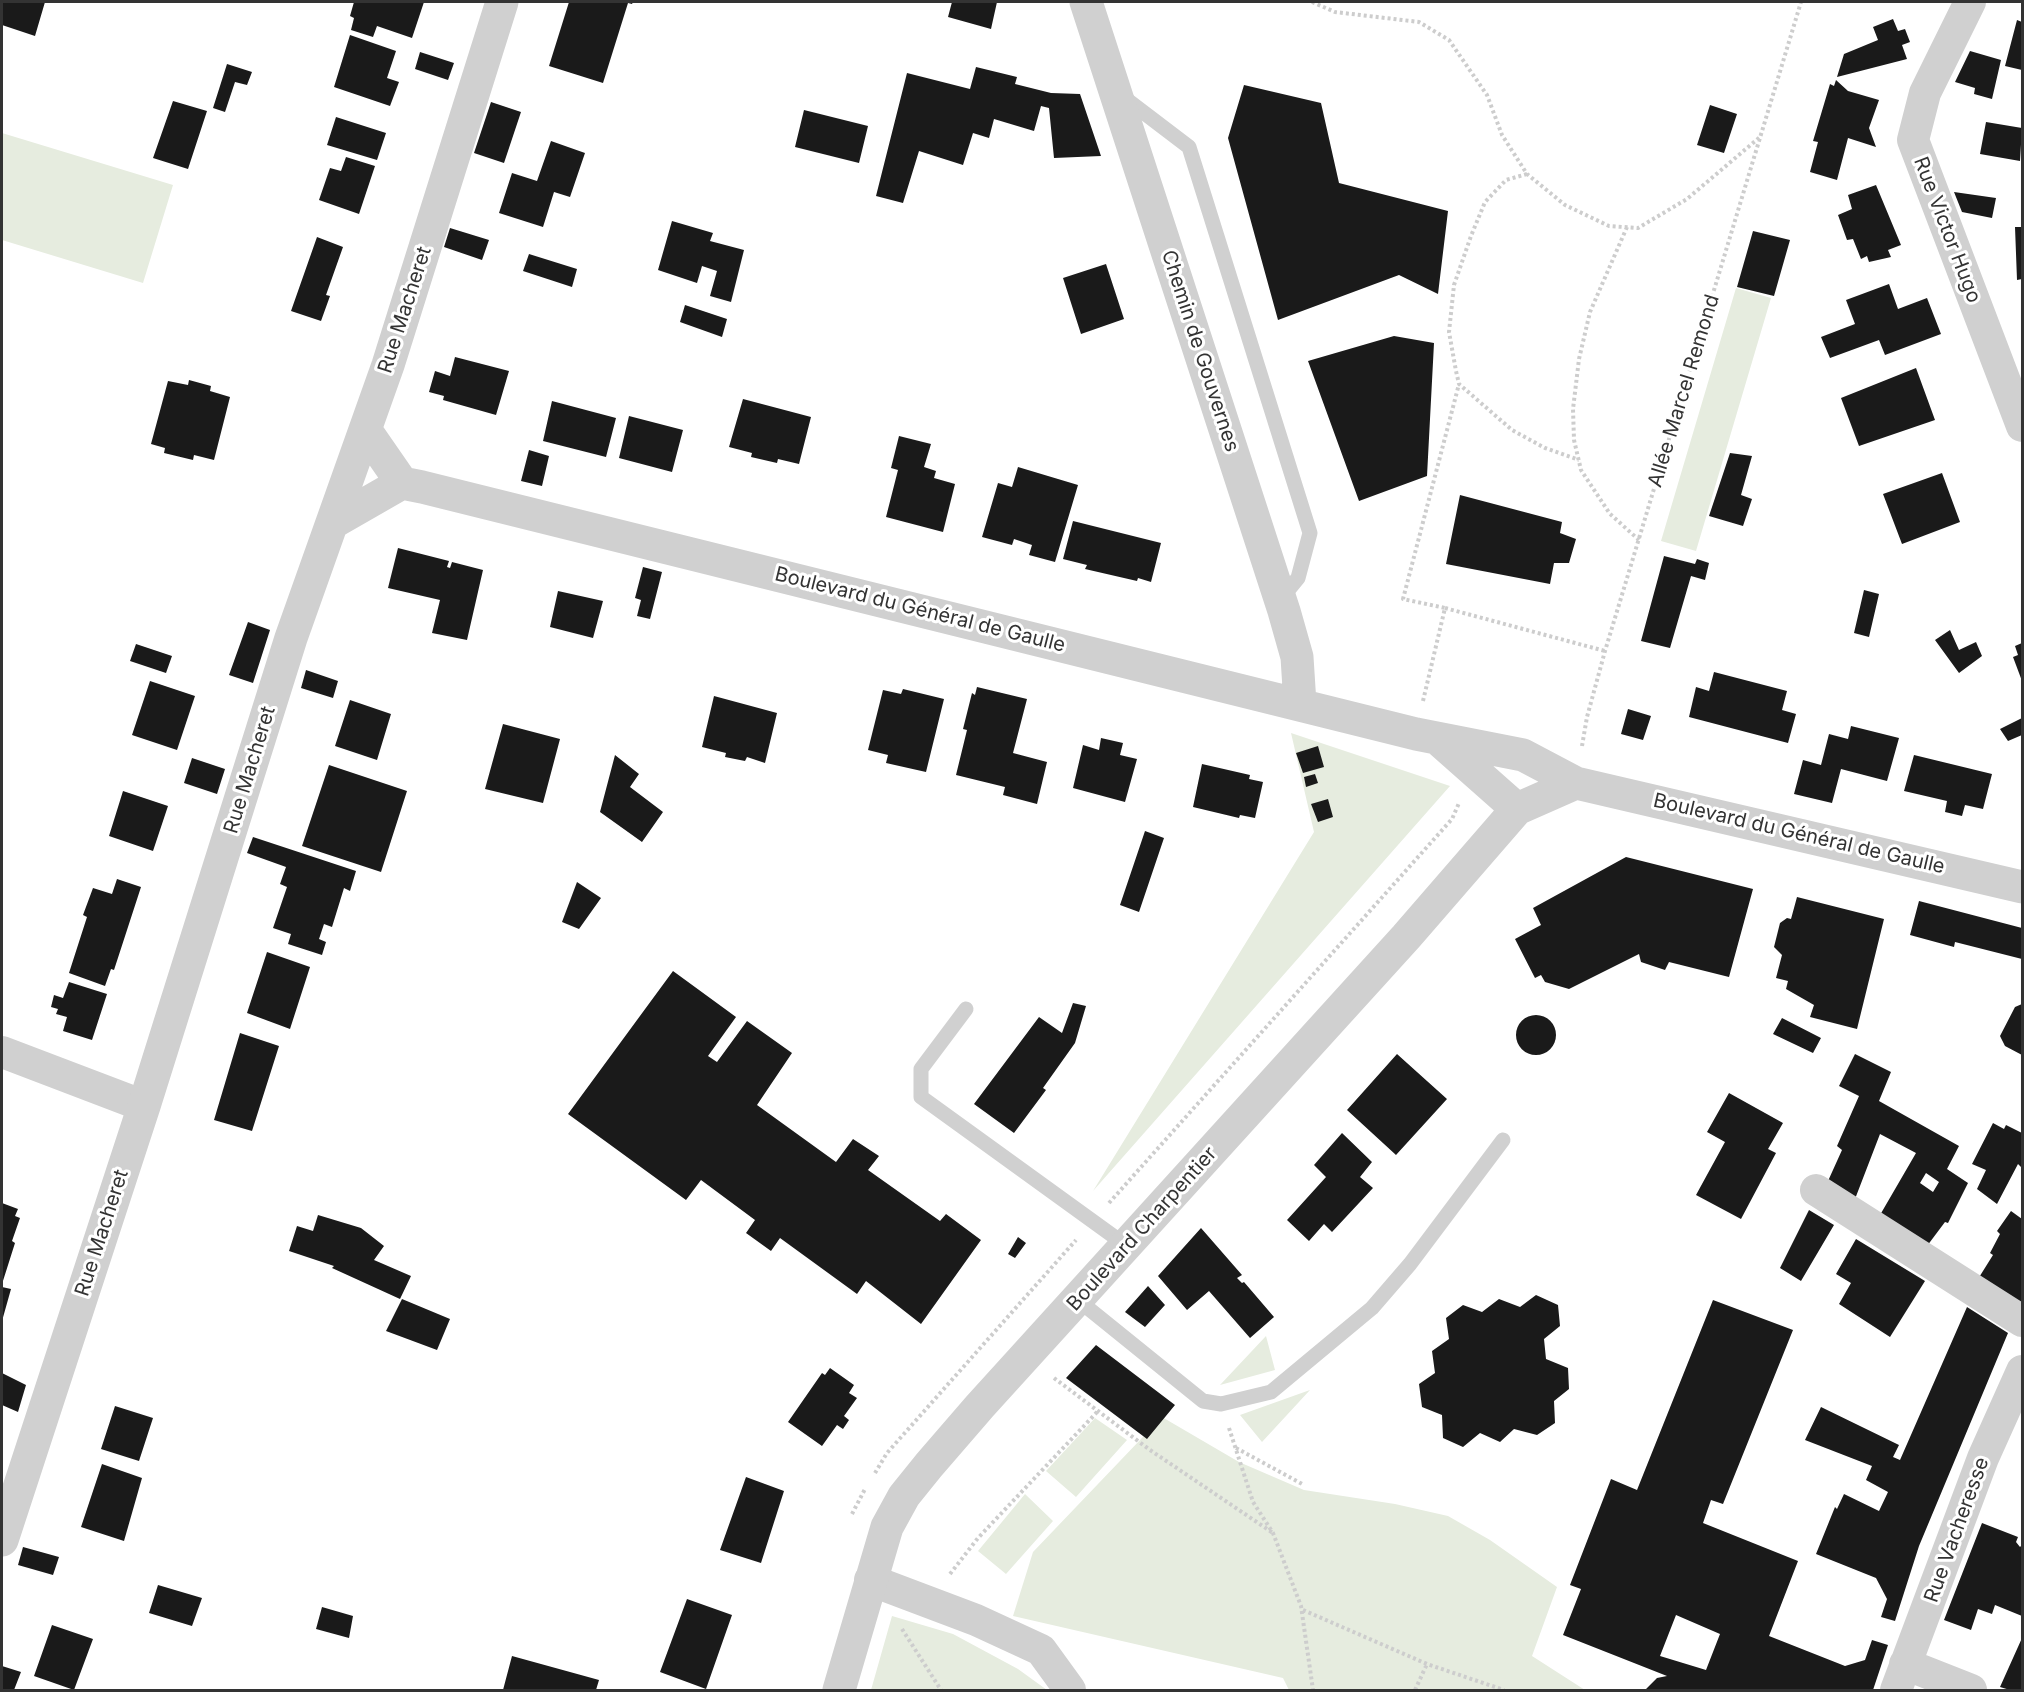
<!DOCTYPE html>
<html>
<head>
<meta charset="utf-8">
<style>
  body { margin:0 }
  #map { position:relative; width:2024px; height:1692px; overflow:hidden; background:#fff; font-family:Inter,sans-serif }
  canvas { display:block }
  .frame { position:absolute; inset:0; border:3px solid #333; pointer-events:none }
</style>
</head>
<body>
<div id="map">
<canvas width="2024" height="1692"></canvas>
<div class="frame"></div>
</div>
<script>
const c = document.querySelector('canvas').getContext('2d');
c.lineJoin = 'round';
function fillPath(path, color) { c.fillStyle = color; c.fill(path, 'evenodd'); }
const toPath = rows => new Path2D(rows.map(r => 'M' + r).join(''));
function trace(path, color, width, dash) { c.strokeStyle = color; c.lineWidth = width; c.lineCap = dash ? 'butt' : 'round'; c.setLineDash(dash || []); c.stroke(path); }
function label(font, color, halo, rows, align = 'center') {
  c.font = font + ' Inter,sans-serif'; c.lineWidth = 6; c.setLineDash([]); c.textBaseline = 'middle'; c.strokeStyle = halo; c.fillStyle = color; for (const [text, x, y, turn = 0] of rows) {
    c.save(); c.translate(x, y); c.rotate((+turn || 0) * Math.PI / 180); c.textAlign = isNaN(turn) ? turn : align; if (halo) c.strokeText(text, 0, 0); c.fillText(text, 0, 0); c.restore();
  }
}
fillPath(toPath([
  [2,133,173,185,143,283,2,240],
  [1736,288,1771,298,1696,551,1661,541],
  [1291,733,1450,786,1093,1191,1314,832],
  [1266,1336,1275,1370,1220,1385],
  [1310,1390,1262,1442,1240,1415],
  [1162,1417,1239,1462,1304,1490,1395,1504,1448,1516,1490,1540,1557,1587,1532,1656,1585,1690,1289,1690,1283,1678,1013,1616,1033,1552],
  [1095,1418,1127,1440,1076,1497,1046,1471],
  [1025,1494,1053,1521,1006,1574,978,1551],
  [892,1616,953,1634,1018,1669,1047,1690,871,1690]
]), '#e6ecdf');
fillPath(toPath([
  [2,2,45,2,35,36,2,25],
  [354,2,424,2,412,38,377,26,373,37,351,30,354,18,350,16],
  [569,2,633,2,632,4,628,3,603,83,549,66],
  [952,2,997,2,991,29,948,17],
  [1893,19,1898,31,1905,29,1910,42,1902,45,1907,59,1837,77,1844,54,1878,40,1873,27],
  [2017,20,2022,22,2022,70,2005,66],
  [350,35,396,51,387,78,399,82,390,106,334,87],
  [1970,51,2001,60,1992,99,1974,94,1975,88,1955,82],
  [420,52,454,63,448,80,415,69],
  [227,64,252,72,247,85,235,82,225,112,213,108],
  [976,67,1017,77,1015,84,1051,93,1080,94,1101,156,1054,158,1049,108,1041,106,1034,131,994,119,989,138,973,133,963,165,919,151,903,203,876,196,907,73,970,89],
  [1836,80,1848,91,1879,100,1869,128,1876,147,1848,138,1837,180,1810,172,1818,142,1813,141,1830,84,1834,86],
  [1244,85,1321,103,1339,183,1448,211,1438,294,1399,275,1278,320,1228,138],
  [173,101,207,111,188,169,153,158],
  [491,102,521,112,504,163,474,153],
  [1710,105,1737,114,1724,153,1697,145],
  [804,110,868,126,859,163,795,147],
  [336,117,386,133,377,160,327,145],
  [1986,122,2022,128,2020,161,1980,154],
  [551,141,585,153,570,197,554,192,543,227,499,213,512,173,537,181],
  [346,157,375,166,359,214,319,200,330,168,341,171],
  [1876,185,1901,245,1888,250,1891,257,1869,262,1867,256,1861,259,1853,239,1847,240,1838,215,1852,209,1848,195],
  [1954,192,1996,198,1992,218,1962,212],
  [672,221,713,233,710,241,744,250,731,302,710,296,717,271,702,266,697,283,658,270],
  [2015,227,2022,227,2022,279,2017,280],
  [450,228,489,240,482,260,444,247],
  [1753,231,1790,240,1774,296,1737,287],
  [317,237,343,247,326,295,330,296,321,321,291,311],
  [529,254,577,269,572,287,523,271],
  [1106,264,1124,319,1081,334,1063,278],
  [1889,284,1898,309,1927,298,1941,334,1885,355,1879,340,1830,358,1821,337,1855,324,1846,300],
  [685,305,727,319,722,337,680,322],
  [1394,336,1434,343,1427,476,1359,501,1308,361],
  [455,357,509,371,496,415,443,400,444,396,429,392,435,371,450,376],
  [1916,368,1935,420,1859,446,1841,398],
  [189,380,211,386,210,391,230,397,214,460,194,455,193,460,164,453,165,448,151,444,168,381,188,385],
  [743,399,811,417,799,464,778,459,777,463,751,457,752,453,729,447],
  [552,401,616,418,606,457,543,441],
  [629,416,683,430,672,472,619,458],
  [899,436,931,444,924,467,936,471,934,478,955,484,943,532,886,517,898,470,891,468],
  [529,450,549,456,542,486,521,481],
  [1730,453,1752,456,1741,495,1752,499,1743,526,1709,516],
  [1018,467,1078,485,1055,562,1029,555,1032,545,1014,539,1012,545,982,537,998,483,1012,487],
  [1942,473,1960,522,1902,544,1883,494],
  [1460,495,1562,522,1560,533,1576,539,1569,563,1554,563,1550,584,1446,564],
  [1073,521,1161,543,1151,582,1138,578,1137,581,1085,569,1087,565,1063,559],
  [398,548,449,561,447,567,450,568,452,562,483,570,467,640,432,633,440,600,388,588],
  [1664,556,1695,564,1697,559,1709,563,1705,580,1691,576,1670,648,1641,641],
  [643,567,662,572,650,619,637,616,641,600,635,598],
  [1864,590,1879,594,1869,637,1854,633],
  [558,591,603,601,593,638,550,627],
  [248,622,270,630,253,683,229,675],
  [1950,630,1959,650,1976,642,1982,656,1959,673,1935,640],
  [2022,643,2022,681,2013,657,2018,655,2015,646],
  [136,644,172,656,166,673,130,661],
  [306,670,338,681,333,698,301,688],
  [1714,672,1787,691,1782,710,1796,714,1788,743,1689,717,1696,687,1709,691],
  [150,681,195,696,177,750,132,735],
  [977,687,1027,699,1013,753,1047,762,1037,804,1003,795,1005,787,956,775,967,730,963,729,972,693,975,695],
  [903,689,944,699,926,772,886,763,888,755,868,750,883,690,901,694],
  [714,696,777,713,765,763,747,757,745,761,725,757,726,753,702,747],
  [350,700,391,714,377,760,335,746],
  [1628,709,1651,716,1643,740,1621,734],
  [2022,718,2022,735,2008,741,2000,729],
  [503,724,560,739,543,803,485,789],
  [1851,726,1899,738,1887,781,1841,769,1832,803,1794,794,1803,760,1821,765,1829,734,1848,739],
  [1101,738,1123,743,1120,755,1137,759,1125,802,1073,788,1083,745,1099,750],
  [1318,746,1324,767,1303,773,1296,753],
  [615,755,639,774,630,787,663,812,642,842,600,812],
  [1914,755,1992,774,1983,809,1965,805,1962,816,1945,812,1947,801,1904,791],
  [192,758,225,769,217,794,184,783],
  [1202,764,1250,775,1249,779,1263,782,1255,818,1240,815,1239,818,1193,807],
  [329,765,407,791,381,872,302,846],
  [1315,774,1318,783,1306,787,1304,777],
  [123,791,168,806,153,851,109,836],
  [1328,799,1333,817,1318,822,1311,804],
  [1145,831,1164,838,1139,912,1120,905],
  [253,837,356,871,350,891,344,888,332,927,324,924,319,939,326,942,322,955,288,944,291,934,273,928,287,887,280,884,286,867,247,853],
  [1626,857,1753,889,1729,977,1669,962,1665,970,1641,962,1639,954,1569,989,1545,982,1541,975,1535,978,1515,939,1541,925,1533,908],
  [117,879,141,887,114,970,111,969,105,986,69,973,87,917,83,915,93,888,112,894],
  [577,882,601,898,579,929,562,922],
  [1797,897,1884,919,1857,1029,1810,1017,1814,1005,1786,989,1788,981,1776,978,1782,955,1774,947,1780,923,1787,918,1791,919],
  [1919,901,2022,928,2022,959,1955,942,1954,947,1910,935],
  [267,952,310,967,290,1029,247,1013],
  [673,971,736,1017,708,1056,717,1062,747,1021,792,1053,757,1105,836,1162,853,1139,879,1156,868,1170,940,1221,946,1214,981,1240,921,1324,866,1281,857,1294,780,1238,771,1251,746,1233,755,1220,701,1180,686,1200,568,1114],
  [69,982,107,994,92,1040,63,1031,67,1017,56,1014,58,1009,51,1007,54,995,63,998],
  [1073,1003,1086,1006,1075,1043,1043,1088,1046,1090,1014,1133,974,1104,1039,1017,1062,1033],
  [2022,1004,2022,1055,2005,1046,2000,1036,2015,1007],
  '1516 1035a20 20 0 1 1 40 0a20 20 0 1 1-40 0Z',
  [1782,1018,1821,1038,1813,1053,1773,1034],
  [240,1033,279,1046,252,1131,214,1120],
  [1397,1054,1447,1099,1396,1155,1347,1110],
  [1855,1054,1891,1072,1879,1101,1959,1146,1947,1169,1968,1183,1948,1223,1945,1222,1927,1246,1880,1215,1916,1153,1880,1134,1855,1199,1828,1181,1842,1150,1837,1146,1859,1096,1839,1086],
  [1926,1173,1939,1182,1933,1192,1920,1183],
  [1729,1093,1783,1123,1768,1149,1776,1153,1741,1219,1696,1195,1725,1142,1707,1132],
  [1993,1123,2004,1129,2006,1125,2022,1133,2022,1168,2018,1164,1997,1204,1977,1189,1986,1170,1972,1164],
  [1342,1133,1372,1162,1360,1177,1373,1188,1332,1232,1324,1224,1309,1241,1287,1220,1326,1177,1314,1165],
  [2,1203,18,1209,15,1216,20,1218,12,1241,15,1243,2,1284],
  [1809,1210,1834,1225,1801,1281,1780,1268],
  [2011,1211,2022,1219,2022,1305,1978,1279,1993,1255,1990,1253,2000,1234,1997,1231],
  [318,1215,361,1228,384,1246,374,1260,411,1276,400,1299,332,1268,334,1266,289,1251,297,1226,313,1231],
  [1201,1228,1242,1275,1237,1278,1242,1283,1244,1282,1274,1317,1250,1338,1209,1291,1187,1310,1158,1276],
  [1018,1237,1026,1243,1015,1258,1008,1254],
  [1856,1239,1925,1281,1890,1337,1839,1304,1851,1283,1836,1274],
  [1148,1286,1165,1305,1145,1327,1125,1312],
  [2,1287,11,1289,2,1321],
  [1536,1295,1558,1305,1560,1326,1544,1339,1546,1359,1568,1368,1569,1389,1554,1401,1555,1423,1537,1435,1514,1429,1500,1442,1480,1433,1463,1447,1443,1438,1442,1415,1422,1407,1419,1384,1435,1373,1432,1351,1449,1339,1446,1318,1463,1305,1482,1312,1499,1299,1520,1307],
  [402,1299,450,1319,437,1350,386,1331],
  [1713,1300,1793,1330,1723,1504,1711,1500,1703,1523,1798,1561,1769,1636,1845,1666,1865,1660,1872,1640,1888,1645,1873,1690,1645,1690,1657,1678,1667,1676,1563,1635,1581,1589,1570,1585,1611,1479,1637,1490],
  [1676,1615,1720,1634,1706,1670,1660,1656],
  [1967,1307,2008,1333,1919,1546,1895,1621,1881,1617,1887,1599,1876,1578,1816,1554,1835,1507,1837,1509,1844,1494,1879,1511,1888,1492,1866,1480,1872,1466,1805,1440,1821,1407,1899,1445,1893,1457,1900,1460],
  [1096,1345,1175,1405,1147,1439,1066,1378],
  [830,1368,854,1385,849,1393,857,1398,844,1416,849,1420,843,1429,837,1425,822,1446,788,1422,822,1373,825,1375],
  [2,1373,26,1385,18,1412,2,1405],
  [115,1406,153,1418,139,1461,101,1449],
  [102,1464,142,1478,124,1541,81,1527],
  [746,1477,784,1491,761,1563,720,1550],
  [1982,1523,2018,1537,2016,1542,2020,1547,2022,1545,2022,1616,1995,1605,1992,1614,1978,1609,1971,1630,1944,1620],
  [23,1547,59,1557,53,1575,18,1565],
  [158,1585,202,1598,192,1626,149,1613],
  [687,1599,732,1615,706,1689,660,1672],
  [322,1607,353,1616,349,1638,316,1629],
  [52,1625,93,1639,74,1690,34,1676],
  [2022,1638,2022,1690,2010,1690,2000,1687],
  [512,1656,599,1680,596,1690,503,1690],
  [2,1666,21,1672,14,1690,2,1690]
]), '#1a1a1a');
trace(toPath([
  [1312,2,1335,12,1419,22,1449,40,1487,95,1502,135,1527,174,1565,205,1609,226,1638,228,1687,199,1760,137],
  [1527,174,1506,180,1485,202,1471,236,1454,285,1449,332,1456,371,1459,384,1512,430,1545,448,1579,460],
  [1627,227,1590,312,1579,359,1573,409,1574,440,1581,470,1610,514,1639,540],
  [1445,608,1605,651],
  [1423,701,1445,608,1403,599,1459,384],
  [1582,746,1587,717,1605,651,1801,2],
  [1109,1203,1452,819,1459,803],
  [1054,1378,1150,1450,1273,1533],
  [1229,1428,1253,1502,1273,1533,1301,1606,1313,1690],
  [1236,1448,1304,1485],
  [875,1473,887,1453,1076,1240],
  [852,1514,865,1489],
  [950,1574,978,1538,1099,1410],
  [1303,1610,1427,1664,1504,1690],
  [902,1629,941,1690],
  [1415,1690,1427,1664]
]), '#cdcdcd', 4, [3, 3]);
trace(toPath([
  [1122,96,1189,147,1310,533,1298,578,1280,600],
  [966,1009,921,1069,921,1097,1127,1246],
  [1078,1300,1203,1401,1221,1404,1271,1392,1372,1308,1410,1264,1503,1140]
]), '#d0d0d0', 15);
trace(toPath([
  [1970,2,1925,93,1913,140,2022,426],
  [2,1052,144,1106],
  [1816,1190,2022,1321],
  [870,1580,976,1620,1041,1650,1070,1690],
  [1905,1664,1971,1690],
  [1896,1690,1983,1458,2022,1371]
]), '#d0d0d0', 32);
trace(toPath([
  [1086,2,1284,611,1297,657,1300,704],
  [366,431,402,483],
  [334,522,402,483,422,487,1416,734,1523,755,1576,783,2022,887],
  [1439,740,1517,809],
  [2,1540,144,1106,291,638,388,365,502,2],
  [839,1690,887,1527,904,1496,929,1465,980,1406,1406,937,1517,809,1576,783]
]), '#d0d0d0', 33);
label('20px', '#333', '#fff', [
  ["Rue Victor Hugo",1947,230,69],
  ["Rue Macheret",405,310,-72],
  ["Chemin de Gouvernes",1200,351,72],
  ["Allée Marcel Remond",1684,391,-73],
  ["Boulevard du Général de Gaulle",920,610,14],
  ["Rue Macheret",250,770,-73],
  ["Boulevard du Général de Gaulle",1799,834,13],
  ["Boulevard Charpentier",1142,1229,-48],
  ["Rue Macheret",102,1233,-72],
  ["Rue Vacheresse",1957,1530,-70]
]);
</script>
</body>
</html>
